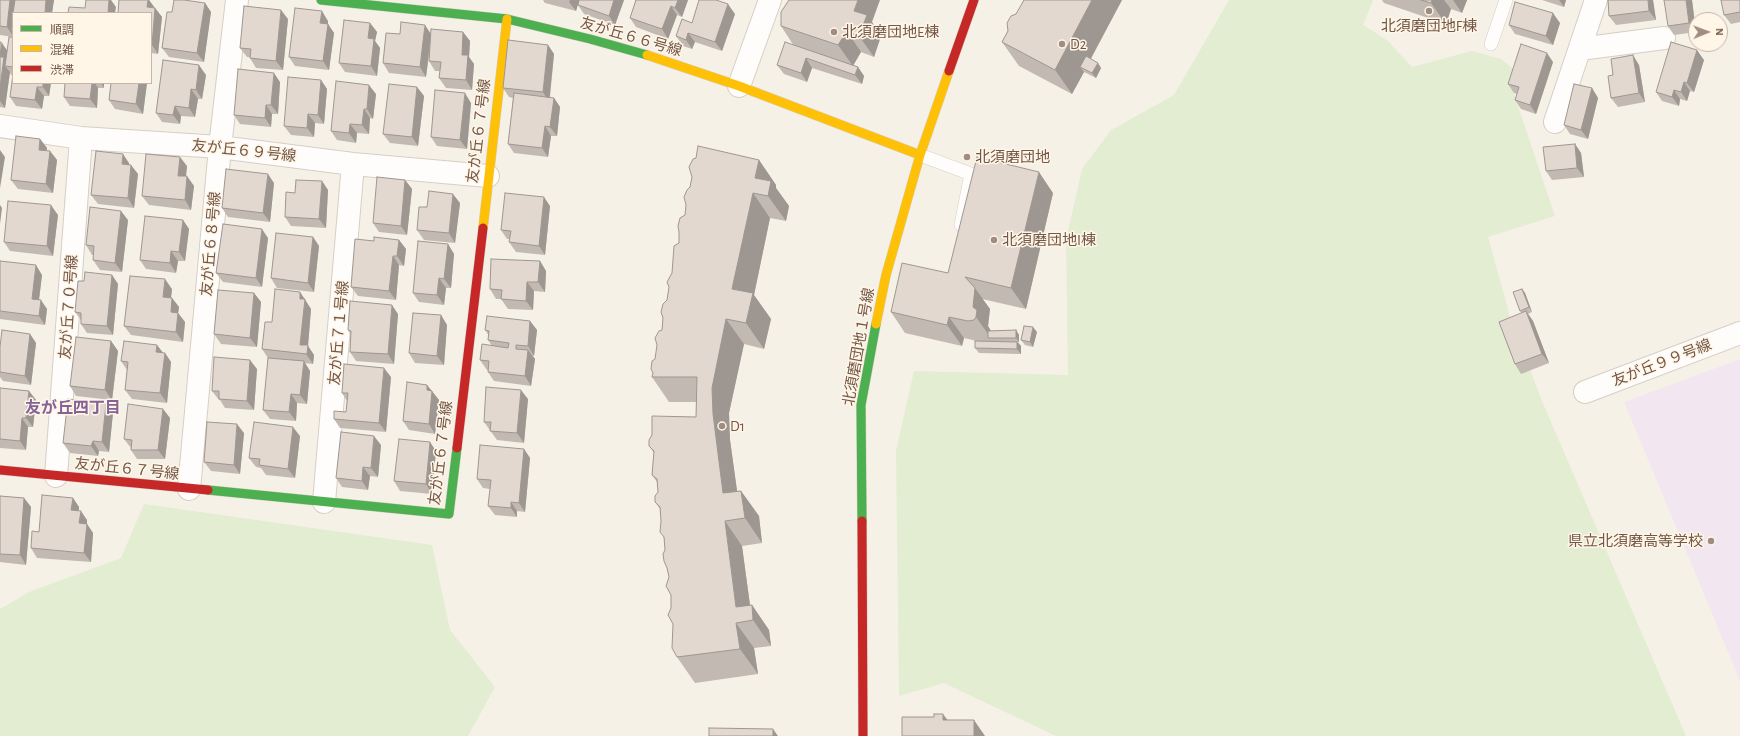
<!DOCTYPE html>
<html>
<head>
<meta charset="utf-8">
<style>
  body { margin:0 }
  #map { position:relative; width:1740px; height:736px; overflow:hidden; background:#f6f1e7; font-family:"Alegreya Sans","Noto Sans JP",sans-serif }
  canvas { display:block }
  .legend { position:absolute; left:12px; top:12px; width:140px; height:72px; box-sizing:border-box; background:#fff6e7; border:1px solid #c7b6a7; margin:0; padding:5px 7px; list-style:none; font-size:12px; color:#735748 }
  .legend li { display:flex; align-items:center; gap:8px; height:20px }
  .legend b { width:20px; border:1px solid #c7b6a7 }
  .north { position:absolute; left:1688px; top:12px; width:40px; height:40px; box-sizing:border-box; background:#fff6e7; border:1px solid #c7b6a7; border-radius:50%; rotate:89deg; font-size:11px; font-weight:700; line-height:16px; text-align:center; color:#735748 }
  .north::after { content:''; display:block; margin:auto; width:14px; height:18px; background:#a18d80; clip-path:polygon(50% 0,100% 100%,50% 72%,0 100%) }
</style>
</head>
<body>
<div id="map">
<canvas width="1740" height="736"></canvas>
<ul class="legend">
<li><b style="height:5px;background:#4caf50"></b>順調</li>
<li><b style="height:5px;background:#ffc107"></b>混雑</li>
<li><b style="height:5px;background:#c62828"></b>渋滞</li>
</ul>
<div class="north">N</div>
</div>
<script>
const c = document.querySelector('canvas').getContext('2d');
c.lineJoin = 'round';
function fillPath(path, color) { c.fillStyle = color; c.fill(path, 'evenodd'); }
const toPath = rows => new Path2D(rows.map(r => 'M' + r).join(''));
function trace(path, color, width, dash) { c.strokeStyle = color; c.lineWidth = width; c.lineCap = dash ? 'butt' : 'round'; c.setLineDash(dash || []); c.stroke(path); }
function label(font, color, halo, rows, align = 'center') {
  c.font = font + ' "Alegreya Sans","Noto Sans JP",sans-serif'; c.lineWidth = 3; c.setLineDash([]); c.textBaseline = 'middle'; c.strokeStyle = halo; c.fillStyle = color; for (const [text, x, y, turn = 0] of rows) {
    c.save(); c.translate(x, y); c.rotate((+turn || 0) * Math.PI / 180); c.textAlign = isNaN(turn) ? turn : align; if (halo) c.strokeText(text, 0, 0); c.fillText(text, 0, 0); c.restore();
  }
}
fillPath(toPath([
  [1740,359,1740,681,1624,402]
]), '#f2e7f0');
fillPath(toPath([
  [1229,0,1373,0,1363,25,1387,40,1412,67,1472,51,1501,59,1516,71,1514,94,1555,216,1488,237,1511,320,1542,401,1686,736,1056,736,944,683,899,696,896,451,914,371,1068,375,1066,240,1082,169,1111,130,1174,95],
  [144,504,432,545,450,630,495,687,468,736,0,736,0,609,29,592,121,558]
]), '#e2edd2');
const lane = toPath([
  [1491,44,1506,0],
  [920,155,971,174,961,225]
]);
const street = toPath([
  [1580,49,1664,38],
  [739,86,770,0],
  [1555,122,1596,0],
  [0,126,81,138,220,147,353,164,488,176],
  [1585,392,1740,333],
  [56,476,81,138],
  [189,489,220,147,237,0],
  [324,502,353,164]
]);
const fast = toPath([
  [321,0,507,19,590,39,647,55],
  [208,490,449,514,457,448],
  [862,521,861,405,876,324]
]);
const slow = toPath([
  [647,55,739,86,920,155],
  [483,228,507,19],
  [876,324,886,275,920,155,949,71]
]);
const jam = toPath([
  [949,71,974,0],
  [457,448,483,228],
  [0,470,208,490],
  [862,521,863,736]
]);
trace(lane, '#d7cec5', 14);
trace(street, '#d7cec5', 24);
trace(fast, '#d6cdc4', 10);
trace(slow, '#d6cdc4', 10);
trace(jam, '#d6cdc4', 10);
trace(lane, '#fefdfb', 13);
trace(street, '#fefdfb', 22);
trace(fast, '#4caf50', 9);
trace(slow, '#ffc107', 9);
trace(jam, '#c62828', 9);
fillPath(toPath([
  [0,0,54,0,52,13,13,13,13,37,0,35],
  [119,0,149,0,162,17,158,54,151,53,151,13],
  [543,0,624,0,615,25,584,14,578,5,576,11,545,3],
  [636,0,688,0,682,17,677,15,668,39,636,27,630,18],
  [1024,0,1122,0,1091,59,1098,63,1101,68,1096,78,1084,72,1072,94,1019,66,1002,42],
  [1382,0,1467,0,1462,13,1451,9,1446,24,1384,3],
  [1542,0,1566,0,1564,7],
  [1608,0,1653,0,1656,20,1616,25,1609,16],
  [1692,0,1696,32,1674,35,1668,26],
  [1740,0,1740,22,1731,24,1724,15],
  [205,3,211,12,204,62,169,57,162,48,172,12],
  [735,14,722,51,695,42,692,49,683,46,676,36,692,23],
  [288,19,283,70,256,68,250,58,250,57,247,57,240,48],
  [328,21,328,24,334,33,329,70,295,66,289,57],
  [872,22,881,36,874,57,861,52,853,65,858,67,864,76,862,84,812,68,807,82,784,74,777,65,794,46,781,26],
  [370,23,377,32,375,41,380,48,377,76,345,72,339,63],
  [1560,23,1553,45,1515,34,1509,25],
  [463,32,470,41,469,57,474,64,472,90,446,88,439,78,440,71,435,71,429,61,430,49,426,77,389,73,383,63,400,34],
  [13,37,13,83,51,83,49,96,44,96,42,109,16,106,10,97,13,75,11,75,10,72,5,108,0,107,0,42,7,50],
  [548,45,554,54,550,98,554,98,560,107,557,136,551,136,548,157,514,153,508,144,513,98,509,97,503,88],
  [1704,60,1694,92,1690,91,1687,101,1680,99,1679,106,1662,101,1656,92],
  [1553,62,1536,114,1521,109,1515,100,1517,94,1514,93,1508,84],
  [1639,65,1645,102,1618,107,1611,98,1613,75],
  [206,75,202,99,198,99,195,117,181,116,180,124,162,122,156,113],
  [321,80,327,89,324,124,315,123,314,137,291,135,284,126],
  [280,82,278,114,272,114,271,127,240,124,234,115],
  [65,83,104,83,104,88,98,88,97,108,70,106,64,97],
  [111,83,147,83,143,114,115,109,109,100],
  [417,87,424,96,418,146,390,143,383,134],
  [1592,88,1598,98,1588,139,1570,134,1564,125],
  [376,94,373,119,370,118,369,134,357,133,356,143,337,140,331,131],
  [471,103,467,149,437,146,431,137],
  [40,139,47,148,46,151,50,151,57,160,53,193,18,189,11,180],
  [1575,144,1581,153,1584,177,1552,180,1546,171],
  [759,160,776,185,776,188,789,206,786,221,770,218,754,295,771,319,764,349,744,344,729,413,730,440,737,491,741,491,759,516,762,543,742,546,750,605,752,605,769,630,771,646,754,648,758,674,695,683,677,657,671,608,671,595,669,577,660,509,655,502,658,492,657,482,652,475,654,453,649,446,696,417,696,402,669,402,652,377,662,330,672,273,685,215],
  [129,163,129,164,138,174,134,208,98,204,91,195],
  [187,166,186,176,194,186,191,210,149,205,142,196],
  [405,180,412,189,407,235,379,232,373,223],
  [322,181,328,190,326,228,291,226,285,217,295,193],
  [274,183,270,222,228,217,222,208],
  [1053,193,1026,309,982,299,990,309,988,326,991,331,1016,330,1019,335,1019,342,1018,342,1021,346,1021,354,979,353,975,348,977,341,964,338,962,346,905,333,891,312,948,273],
  [460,203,455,243,424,240,417,230,427,207],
  [550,206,545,255,516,252,509,242,510,239,507,239,501,230],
  [58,215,53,256,10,251,4,242],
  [128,220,122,272,100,270,93,260,94,255,92,255,86,245],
  [183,220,189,229,185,261,178,261,176,273,146,269,140,260],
  [313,237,319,246,314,292,277,288,271,278],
  [268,238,262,287,223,282,216,273],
  [399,240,406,249,404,266,399,265,396,300,358,296,351,287,374,241],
  [448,244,454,254,451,288,446,288,444,305,419,302,413,293],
  [0,261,42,275,39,299,47,309,45,325,0,319],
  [540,261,546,271,545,292,534,291,533,310,508,309,501,299,496,299,490,289],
  [112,275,118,284,113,335,87,333,81,324,81,320,75,312,84,281],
  [172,289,171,297,172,298,179,307,178,313,185,322,183,342,131,335,124,326],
  [1522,289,1525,293,1532,312,1528,314,1533,321,1549,363,1521,374,1515,364,1522,313,1520,311],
  [300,292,311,309,308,346,314,355,313,364,304,363,310,371,307,404,297,403,296,421,270,419,263,410,268,358,262,349,272,322],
  [254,293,261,302,257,347,221,344,214,334],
  [398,314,394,364,356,361,350,352,351,335,348,330],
  [441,315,447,325,444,365,415,363,409,353],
  [530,321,537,330,534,356,532,355,535,359,531,386,494,381,488,372,488,370,487,370,480,360,492,346,488,340,489,336,485,330],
  [1037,332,1033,347,1025,345,1021,340],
  [30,334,36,343,31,385,3,381,0,377,0,347],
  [111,341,118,351,112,400,76,396,70,386],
  [163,353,165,353,171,362,167,403,132,399,125,390,127,370,121,361],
  [257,369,254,410,225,408,220,400,219,400,212,391],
  [391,377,386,432,340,428,334,419,346,412,347,401,342,393],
  [427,385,439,400,435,434,409,430,403,421],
  [0,388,29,391,36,400,33,427,28,427,26,450,0,448],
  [528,399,524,443,497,440,484,422],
  [163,409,170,418,165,459,137,459,131,450,131,448,124,439],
  [113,413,109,452,99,451,98,456,70,453,63,443],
  [244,433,240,474,211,471,204,462],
  [300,436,295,478,266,475,261,468,256,467,249,458],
  [381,445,378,477,370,476,368,490,342,487,336,478],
  [524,449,530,458,525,512,517,511,517,517,495,515,488,506,490,489,483,488,477,479],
  [436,451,432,494,400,491,394,481],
  [0,496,24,498,31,507,26,565,0,562],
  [73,498,79,507,79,511,87,520,87,524,93,533,91,562,37,558,31,548,39,532]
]), '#c2bab2');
fillPath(toPath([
  [10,0,18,0,11,30,13,32,13,36,7,27],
  [46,0,54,0,52,13,45,13],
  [109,0,111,0,116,7,115,13,108,13],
  [148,0,149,0,154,7,147,7],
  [570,0,579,0,576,11,569,2],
  [614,0,624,0,615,25,609,16],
  [678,0,688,0,682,17,675,8],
  [858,0,880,0,872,22,881,36,874,57,859,36,854,11],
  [1092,0,1122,0,1085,69,1080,67,1084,72,1072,94,1055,70],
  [1432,0,1444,0,1451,9,1446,24,1431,3],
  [1453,0,1467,0,1462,13],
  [1559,0,1566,0,1564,7],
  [1648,0,1653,0,1656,20,1649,11],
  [1686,0,1692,0,1696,32,1689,23],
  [205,3,211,12,204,62,197,53],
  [728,4,735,14,722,51,715,42],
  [671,6,677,15,668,39,662,29],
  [155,8,162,17,158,54,152,45],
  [281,10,288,19,283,70,276,61],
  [322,11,328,21,328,24,334,33,329,70,323,61,320,23],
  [1553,13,1560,23,1553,45,1546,36],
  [370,23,377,32,375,41,380,48,377,76,371,66,368,38],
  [425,25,431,34,426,77,420,67],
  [847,31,861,52,853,66,838,45],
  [463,32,470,41,469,57,474,64,472,90,466,80,462,55],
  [688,33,695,42,692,49,686,40],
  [2,43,8,52,5,66,10,72,5,108,0,101,0,57],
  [548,45,554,54,549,102,543,92],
  [1697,50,1704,60,1694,92,1687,83],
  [1547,53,1553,62,1536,114,1530,105],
  [1633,55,1639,65,1645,102,1639,93],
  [806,58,812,68,807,82,801,73],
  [1098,63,1101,68,1096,78,1092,73],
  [199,65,206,75,202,99,196,90],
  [858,67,864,76,862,84,855,75],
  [274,73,280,82,278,114,271,105],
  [321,80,327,89,324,124,318,115],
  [1684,82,1690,91,1687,101,1681,92],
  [43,83,51,83,49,96,43,87],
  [92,83,95,83,98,88,97,108,90,99],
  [101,83,104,83,104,88],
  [139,83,147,83,143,114,136,104],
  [369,85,376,94,373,119,367,109],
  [37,87,44,96,42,109,35,100],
  [417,87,424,96,418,146,412,137],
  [1592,88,1598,98,1588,139,1581,130],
  [191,89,198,99,195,117,189,108],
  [1674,90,1680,99,1679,106,1672,97],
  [465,93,471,103,467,149,460,140],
  [554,98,560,107,557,136,550,127],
  [266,105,272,114,271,127,265,118],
  [175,106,181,116,180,124,173,115],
  [364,109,370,118,369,134,362,125],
  [308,114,315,123,314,137,307,128],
  [350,124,357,133,356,143,349,133],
  [545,126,551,136,548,157,542,148],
  [40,139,47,148,45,160,39,150],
  [1575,144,1581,153,1584,177,1577,168],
  [0,150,5,157,0,188],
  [50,151,57,160,53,193,46,184],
  [123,154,129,163,128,173,122,164],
  [180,157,187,166,185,185,178,176],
  [759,160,776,185,776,188,789,206,786,221,755,178],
  [131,165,138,174,134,208,128,198],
  [1039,172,1053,193,1026,309,1011,288],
  [268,174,274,183,270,222,263,213],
  [187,176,194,186,191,210,185,200],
  [405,180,412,189,407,235,401,226],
  [322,181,328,190,326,228,319,219],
  [753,193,770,218,754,295,771,319,764,349,746,323,732,289],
  [453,194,460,203,455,243,449,233],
  [544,197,550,206,545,255,539,246],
  [0,205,2,208,0,224],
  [51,205,58,215,53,256,47,246],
  [121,211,128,220,122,272,115,263],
  [183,220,189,229,185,261,179,252],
  [262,229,268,238,262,287,256,278],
  [313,237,319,246,314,292,308,283],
  [399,240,406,249,404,266,397,256],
  [448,244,454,254,451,288,444,279],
  [171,251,178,261,176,273,170,263],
  [393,256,399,265,396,300,389,291],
  [540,261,546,271,545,292,538,282],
  [36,265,42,275,38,308,32,299],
  [112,275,118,284,113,335,107,326],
  [439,278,446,288,444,305,437,295],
  [165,279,172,289,170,306,163,297],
  [527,282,534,291,533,310,526,301],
  [975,288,990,309,988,326,991,331,991,338,976,317,973,307],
  [1522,289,1525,293,1532,312,1529,307],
  [300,292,311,309,308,346,314,355,313,364,300,345],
  [254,293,261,302,257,347,250,338],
  [172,298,179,307,177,321,171,312],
  [41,300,47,309,45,325,39,316],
  [392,305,398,314,394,364,388,354],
  [1526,311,1533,321,1549,363,1542,354],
  [178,313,185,322,183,342,176,332],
  [441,315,447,325,444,365,437,356],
  [949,317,964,338,962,346,947,325],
  [726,319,744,344,729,413,730,440,741,519,723,493,713,414,712,388],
  [530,321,537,330,534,356,528,346],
  [1033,327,1037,332,1033,347,1030,342],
  [1016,330,1019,335,1019,342,1016,338],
  [30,334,36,343,31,385,25,376],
  [111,341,118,351,112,400,105,390],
  [1017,342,1021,346,1021,354,1017,349],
  [157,345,164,354,156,352],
  [528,350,535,359,531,386,525,376],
  [165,353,171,362,167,403,160,393],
  [250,360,257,369,254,410,247,401],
  [304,361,310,371,307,404,300,395],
  [384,368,391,377,386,432,379,423],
  [427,385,439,400,435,434,429,424,427,390],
  [521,390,528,399,524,443,517,433],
  [29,391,36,400,33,427,26,418],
  [291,394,297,403,296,421,289,412],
  [106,404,113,413,109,452,102,442],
  [163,409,170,418,165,459,158,450],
  [22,418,28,427,26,450,20,441],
  [237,424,244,433,240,474,234,465],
  [293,427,300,436,295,478,288,469],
  [374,436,381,445,378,477,371,468],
  [93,441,99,451,98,456,91,446],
  [430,442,436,451,432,494,426,484],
  [524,449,530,458,525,512,519,503],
  [363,467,370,476,368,490,362,481],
  [741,491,759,516,762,543,745,518],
  [24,498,31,507,26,565,20,555],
  [73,498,79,507,78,519,71,510],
  [511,502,517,511,517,517,511,508],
  [81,511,87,520,87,524,93,533,91,562,84,553,79,523],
  [725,521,742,546,752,620,736,607],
  [752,605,769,630,771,646,753,620],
  [736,623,754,648,758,674,740,649],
  [943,714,955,730,943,720],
  [974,720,985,736,974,736],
  [773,729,778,736,773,736]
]), '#9e9791');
const building = toPath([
  [0,0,10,0,7,27,0,26,0,0],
  [15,0,46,0,45,13,13,13,15,0],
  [86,0,109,0,108,13,68,13,69,7,85,8,86,0],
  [119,0,148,0,147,7,155,8,152,45,151,45,151,13,118,13,119,0],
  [174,0,184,0,205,3,197,53,162,48,167,12,172,12,174,0],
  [579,0,614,0,609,16,578,5,579,0],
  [636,0,678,0,675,8,671,6,662,29,630,18,636,0],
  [699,0,716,0,728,4,715,42,688,33,686,40,676,36,682,19,692,23,699,0],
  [789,0,858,0,854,11,867,15,859,36,847,31,838,45,781,26,781,12,789,0],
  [1024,0,1092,0,1055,70,1002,42,1008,31,1007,23,1011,16,1016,14,1024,0],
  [1421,0,1432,0,1431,3,1421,0],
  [1608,0,1648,0,1649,11,1609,16,1608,0],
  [1664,0,1686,0,1689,23,1668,26,1664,0],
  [1721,0,1740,0,1740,12,1724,15,1721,0],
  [1515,2,1553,13,1546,36,1509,25,1515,2],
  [244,6,281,10,276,61,250,58,251,49,240,48,244,6],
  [295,8,322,11,320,23,328,24,323,61,289,57,295,8],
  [13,15,13,30,11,30,13,15],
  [344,20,370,23,368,38,374,39,371,66,339,63,344,20],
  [401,22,425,25,420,67,383,63,386,33,400,34,401,22],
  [431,29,463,32,462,55,468,55,466,80,439,78,441,62,429,61,431,29],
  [9,37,13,37,13,67,5,66,9,37],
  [508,40,548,45,543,92,503,88,508,40],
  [0,42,2,43,0,55,0,42],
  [785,42,858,67,855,75,806,58,801,73,777,65,785,42],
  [1671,42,1697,50,1687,83,1684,82,1681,92,1674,90,1672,97,1656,92,1671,42],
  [1521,44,1547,53,1530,105,1515,100,1519,87,1508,84,1521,44],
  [1633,55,1639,93,1611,98,1608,76,1613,75,1611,59,1633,55],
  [1086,56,1098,63,1092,73,1080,67,1086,56],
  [0,57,4,57,0,88,0,57],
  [163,60,199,65,196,90,191,89,189,108,175,106,173,115,156,113,163,60],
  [238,69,274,73,271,105,266,105,265,118,234,115,238,69],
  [13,74,13,83,43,83,43,87,37,87,35,100,10,97,13,74],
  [288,77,321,80,318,115,308,114,307,128,284,126,288,77],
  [336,81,369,85,367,109,364,109,362,125,350,124,349,133,331,131,336,81],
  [65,83,92,83,90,99,64,97,65,83],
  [111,83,139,83,136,104,109,100,111,83],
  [389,84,417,87,412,137,383,134,389,84],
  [1574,84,1592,88,1581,130,1564,125,1574,84],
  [435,90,465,93,460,140,431,137,435,90],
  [514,93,554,98,550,127,545,126,542,148,508,144,514,93],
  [16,136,40,139,39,150,50,151,46,184,11,180,16,136],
  [1575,144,1577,168,1546,171,1543,147,1575,144],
  [698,146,759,160,755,178,771,181,768,196,753,193,732,289,753,293,746,323,726,319,712,388,713,414,723,493,741,491,745,518,725,521,736,607,752,605,753,620,736,623,740,649,677,657,672,648,673,624,668,615,671,608,671,595,666,586,669,577,667,568,664,561,663,554,665,550,664,537,660,532,661,521,660,507,655,502,655,496,658,492,657,479,652,475,654,451,649,446,649,440,652,435,652,416,696,417,697,377,652,377,653,373,651,369,652,361,655,359,657,345,655,338,659,331,662,330,663,318,661,312,663,304,667,300,669,287,667,282,672,273,674,246,679,243,679,232,678,226,680,218,685,215,686,205,684,197,687,190,690,187,692,177,689,167,693,159,696,158,698,146],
  [96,151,123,154,122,164,131,165,128,198,91,195,96,151],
  [146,154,180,157,178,176,187,176,185,200,142,196,146,154],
  [977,157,1039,172,1011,288,965,277,975,288,973,307,977,310,976,317,974,320,968,321,949,317,947,325,891,312,902,263,948,273,977,157],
  [226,169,268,174,263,213,222,208,226,169],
  [377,177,405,180,401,226,373,223,377,177],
  [296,180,322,181,319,219,285,217,286,192,295,193,296,180],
  [429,191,453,194,449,233,417,230,419,207,427,207,429,191],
  [505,193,544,197,539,246,509,242,511,231,501,230,505,193],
  [8,201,51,205,47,246,4,242,8,201],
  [90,207,121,211,115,263,93,260,94,246,86,245,90,207],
  [145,216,183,220,179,252,171,251,170,263,140,260,145,216],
  [223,224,262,229,256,278,216,273,223,224],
  [276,233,313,237,308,283,271,278,276,233],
  [374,237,399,240,397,256,393,256,389,291,351,287,355,239,374,241,374,237],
  [418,241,448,244,444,279,439,278,437,295,413,293,418,241],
  [491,259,540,261,538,282,527,282,526,301,501,299,502,290,490,289,491,259],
  [0,261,36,265,32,299,41,300,39,316,0,311,0,261],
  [85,272,112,275,107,326,81,324,81,313,75,312,78,281,84,281,85,272],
  [130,276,165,279,163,297,172,298,171,312,178,313,176,332,124,326,130,276],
  [275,289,300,292,300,299,305,299,300,345,308,345,307,354,262,349,265,322,272,322,275,289],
  [1522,289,1529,307,1520,311,1513,292,1522,289],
  [218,290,254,293,250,338,214,334,218,290],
  [350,301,392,305,388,354,350,352,351,331,348,330,350,301],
  [1526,311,1542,354,1515,364,1499,322,1526,311],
  [413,313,441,315,437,356,409,353,413,313],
  [487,316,530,321,528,346,516,345,516,349,528,350,525,376,488,372,489,361,480,360,482,344,508,348,509,343,488,340,489,331,485,330,487,316],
  [1024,326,1033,327,1030,342,1021,340,1024,326],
  [2,330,30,334,25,376,0,372,0,347,2,330],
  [1016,330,1016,338,988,338,988,331,1016,330],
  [76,337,111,341,105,390,70,386,76,337],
  [124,341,157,345,156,352,165,353,160,393,125,390,128,362,121,361,124,341],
  [975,341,1017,342,1017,349,975,348,975,341],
  [214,357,250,360,247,401,219,399,219,391,212,391,214,357],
  [268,358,304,361,300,395,291,394,289,412,263,410,268,358],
  [344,364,384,368,379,423,334,419,334,411,346,412,348,393,342,393,344,364],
  [407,382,427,385,427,390,432,391,429,424,403,421,407,382],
  [486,387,521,390,517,433,490,431,491,422,484,422,486,387],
  [0,388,29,391,26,418,22,418,20,441,0,439,0,388],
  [68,399,106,404,102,442,93,441,91,446,63,443,68,399],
  [128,404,163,409,158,450,131,450,132,440,124,439,128,404],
  [207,422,237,424,234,465,204,462,207,422],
  [254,422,293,427,288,469,259,465,260,459,249,458,254,422],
  [341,432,374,436,371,468,363,467,362,481,336,478,341,432],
  [399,439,430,442,426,484,394,481,399,439],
  [480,445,524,449,519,503,511,502,511,508,488,506,491,480,477,479,480,445],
  [42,495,73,498,71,510,81,511,79,523,87,524,84,553,31,548,32,531,39,532,42,495],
  [0,496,24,498,20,555,0,554,0,496],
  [934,714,943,714,943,720,974,720,974,736,902,736,902,717,934,717,934,714],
  [709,728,773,729,773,736,709,736,709,728]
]);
fillPath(building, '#e2d8cf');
trace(building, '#9e9791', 1);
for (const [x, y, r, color] of [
  [1429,11,4,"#a18d80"],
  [834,32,4,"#a18d80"],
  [1062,44,4,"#a18d80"],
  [967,157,4,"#a18d80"],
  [994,240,4,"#a18d80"],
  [722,426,4,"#a18d80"],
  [1711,541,4,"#a18d80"]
]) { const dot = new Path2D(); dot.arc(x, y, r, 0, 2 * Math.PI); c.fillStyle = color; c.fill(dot); trace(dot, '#fff6e7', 1.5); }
label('15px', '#735748', '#fff6e7', [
  ["北須磨団地F棟",1429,26,"center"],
  ["北須磨団地E棟",842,32],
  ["D2",1070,44],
  ["北須磨団地",975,157],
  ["北須磨団地I棟",1002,240],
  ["D1",730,426],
  ["県立北須磨高等学校",1703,541,"right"]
], 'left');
label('15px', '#735748', '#fff6e7', [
  ["友が丘６６号線",631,37,16],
  ["友が丘６７号線",479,131,-83],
  ["友が丘６９号線",244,151,6],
  ["友が丘６８号線",211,244,-85],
  ["友が丘７０号線",69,307,-86],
  ["友が丘７１号線",339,333,-85],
  ["北須磨団地１号線",859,347,-80],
  ["友が丘９９号線",1662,363,-21],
  ["友が丘６７号線",441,453,-83],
  ["友が丘６７号線",127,469,6]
]);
label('bold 16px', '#856397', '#fff6e7', [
  ["友が丘四丁目",73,408]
]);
</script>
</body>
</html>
